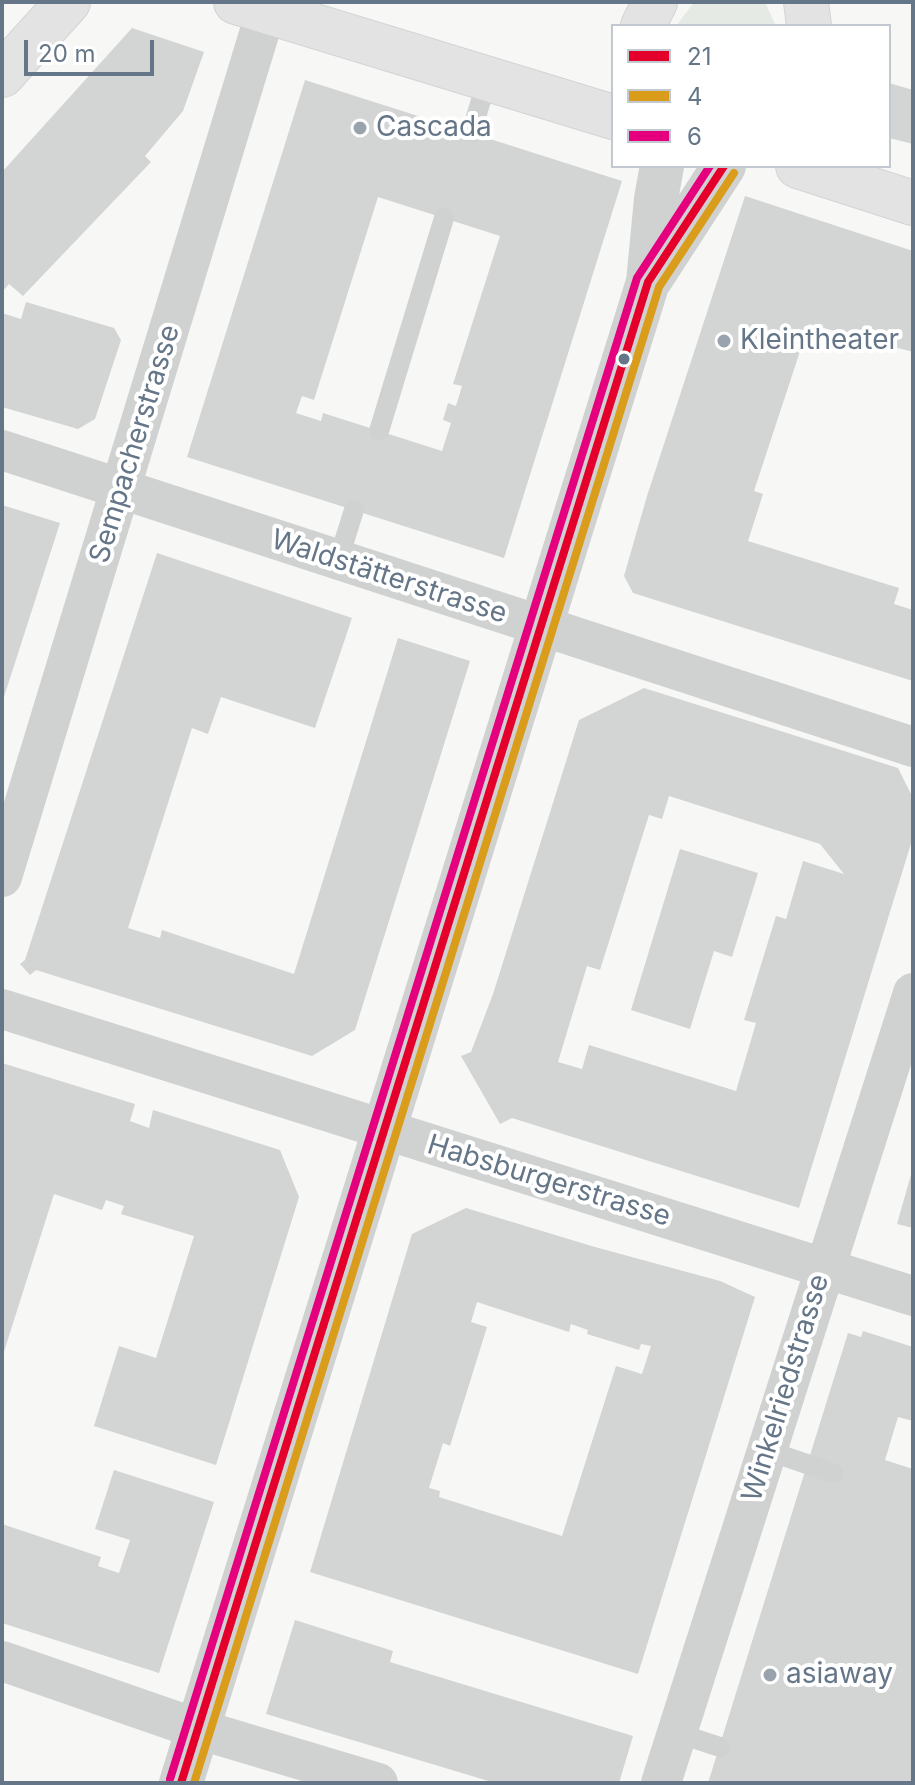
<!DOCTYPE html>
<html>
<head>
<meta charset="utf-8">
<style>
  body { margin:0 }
  #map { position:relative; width:915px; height:1785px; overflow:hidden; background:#f7f7f6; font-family:Inter,sans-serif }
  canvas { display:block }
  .frame { position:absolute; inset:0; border:4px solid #657688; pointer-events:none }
  .legend { position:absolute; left:611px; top:24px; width:280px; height:144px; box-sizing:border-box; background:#fff; border:2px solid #c1c8cf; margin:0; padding:10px 14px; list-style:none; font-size:24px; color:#657688 }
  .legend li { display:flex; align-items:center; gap:16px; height:40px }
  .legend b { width:40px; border:2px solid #c1c8cf }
  .scale { position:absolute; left:24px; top:40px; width:130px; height:36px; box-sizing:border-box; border:4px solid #657688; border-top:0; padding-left:10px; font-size:24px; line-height:28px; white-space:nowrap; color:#657688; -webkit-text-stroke:6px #fff; paint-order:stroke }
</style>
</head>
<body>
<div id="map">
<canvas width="915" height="1785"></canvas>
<div class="frame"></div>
<ul class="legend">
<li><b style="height:10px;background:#e4002b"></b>21</li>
<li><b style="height:10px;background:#da9c1b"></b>4</li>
<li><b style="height:10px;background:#e5007d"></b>6</li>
</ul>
<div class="scale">20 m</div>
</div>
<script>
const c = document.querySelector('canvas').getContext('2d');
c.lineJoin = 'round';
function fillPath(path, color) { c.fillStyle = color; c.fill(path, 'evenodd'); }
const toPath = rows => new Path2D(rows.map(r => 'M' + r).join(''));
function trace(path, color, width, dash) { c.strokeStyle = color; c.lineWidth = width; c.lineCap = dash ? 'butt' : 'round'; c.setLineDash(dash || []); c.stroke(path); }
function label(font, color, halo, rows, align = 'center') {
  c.font = font + ' Inter,sans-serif'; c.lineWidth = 8; c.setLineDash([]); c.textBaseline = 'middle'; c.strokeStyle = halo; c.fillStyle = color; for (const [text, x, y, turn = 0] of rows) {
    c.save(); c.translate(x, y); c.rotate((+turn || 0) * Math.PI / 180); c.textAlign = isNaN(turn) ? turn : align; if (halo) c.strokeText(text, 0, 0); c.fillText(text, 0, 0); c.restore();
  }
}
fillPath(toPath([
  [694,2,765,2,776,26,676,26]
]), '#e6eae4');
fillPath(toPath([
  [132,28,204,52,183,111,145,156,151,162,23,296,9,284,2,292,2,172],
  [305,80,622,181,504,558,187,457],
  [378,197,500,236,453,384,462,386,456,406,448,403,443,420,451,423,442,451,323,413,321,421,296,413,302,396,314,400],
  [889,83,913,90,913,144,889,138],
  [745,196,913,251,913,352,809,324,754,491,763,494,748,541,899,588,894,604,913,610,913,681,633,593,624,576,647,496],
  [26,302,114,328,121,340,95,419,78,429,2,407,2,313,21,319],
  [2,505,60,523,3,700,2,699],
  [157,553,352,618,315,728,221,697,208,734,192,728,128,928,160,938,162,930,294,974,398,638,470,661,355,1030,312,1056,36,970,30,975,20,964,25,960],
  [644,688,898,768,913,798,913,837,799,1208,512,1118,500,1124,461,1056,471,1052,493,994,579,720],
  [669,796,820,844,844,874,803,861,786,919,776,916,744,1020,756,1023,736,1091,589,1045,582,1069,558,1062,587,966,600,970,649,815,662,819],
  [680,849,758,873,732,957,714,951,690,1029,631,1010],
  [2,1063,135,1104,130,1121,149,1128,153,1110,280,1150,299,1197,216,1465,94,1426,119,1346,156,1358,194,1236,121,1214,124,1206,106,1200,102,1210,54,1194,2,1358],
  [912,1171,913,1171,913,1228,897,1224],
  [466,1208,595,1247,720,1281,755,1297,638,1674,310,1572,412,1234],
  [477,1302,569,1332,571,1324,588,1330,587,1334,639,1350,641,1344,651,1346,642,1374,616,1366,562,1536,439,1497,440,1491,429,1488,443,1443,450,1446,487,1327,471,1322],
  [863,1331,913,1347,913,1421,898,1417,885,1460,913,1469,913,1783,708,1783,848,1333,861,1337],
  [114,1470,214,1502,159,1673,2,1623,2,1524,101,1557,98,1566,119,1573,130,1540,95,1529],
  [295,1620,393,1651,390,1662,633,1736,619,1783,495,1783,266,1714]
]), '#d3d4d4');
const secondary = toPath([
  [236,2,613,117],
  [806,2,809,26],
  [643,26,655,2],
  [2,75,68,2],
  [798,166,913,203]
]);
trace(secondary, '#d2d4d5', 46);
trace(toPath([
  [471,133,487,81],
  [379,431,444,218],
  [338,561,354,510],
  [766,1450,833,1473],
  [677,1733,720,1747]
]), '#d0d2d2', 20);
trace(toPath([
  [2,450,913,747],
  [2,877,266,11],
  [2,1009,913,1296],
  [2,1661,198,1729,378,1783],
  [661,1783,913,993]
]), '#d0d2d2', 40);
trace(toPath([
  [650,280,724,166],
  [181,1783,648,282,656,199,662,166]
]), '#d0d2d2', 44);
trace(secondary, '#e3e3e3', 44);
trace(toPath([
  [181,1783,648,282,724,166]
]), '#e4002b', 8);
trace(toPath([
  [194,1783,659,287,734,173]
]), '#da9c1b', 8);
trace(toPath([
  [170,1779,637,278,710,166]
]), '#e5007d', 8);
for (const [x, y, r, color] of [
  [360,128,8,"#98a3ae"],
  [724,341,8,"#98a3ae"],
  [624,359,7,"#657688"],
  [770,1675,8,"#98a3ae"]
]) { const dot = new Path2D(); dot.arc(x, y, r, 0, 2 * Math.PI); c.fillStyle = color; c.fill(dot); trace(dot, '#fff', 3); }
label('28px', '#657688', '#fff', [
  ["Cascada",376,128],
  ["Kleintheater",740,341],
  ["asiaway",786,1675]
], 'left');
label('28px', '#657688', '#fff', [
  ["Sempacherstrasse",135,444,-73],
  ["Waldstätterstrasse",389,577,18],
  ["Habsburgerstrasse",549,1181,17],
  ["Winkelriedstrasse",786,1388,-73]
]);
</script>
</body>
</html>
